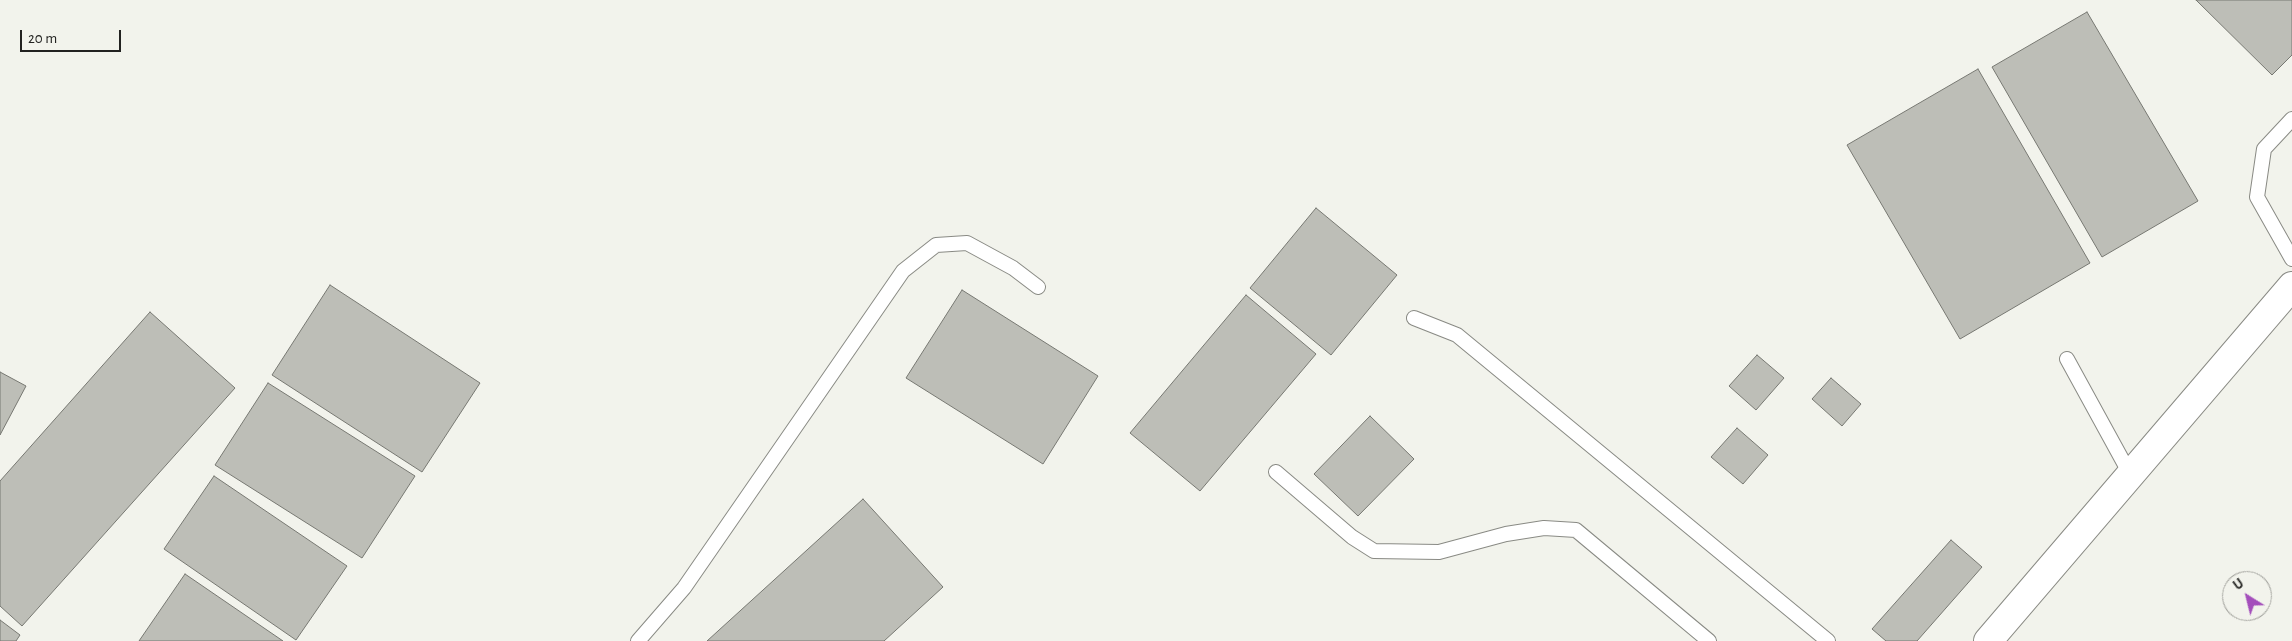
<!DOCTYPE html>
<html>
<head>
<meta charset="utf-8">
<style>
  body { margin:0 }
  #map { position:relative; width:2292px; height:641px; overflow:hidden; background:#f2f3ec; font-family:"Alegreya Sans",sans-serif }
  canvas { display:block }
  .north { position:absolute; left:2222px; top:571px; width:50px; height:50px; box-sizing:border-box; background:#f2f3ec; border:1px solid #9f9f9a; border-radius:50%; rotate:324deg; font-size:14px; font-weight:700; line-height:20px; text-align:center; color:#222220 }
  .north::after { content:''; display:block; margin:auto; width:18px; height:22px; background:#a44ebb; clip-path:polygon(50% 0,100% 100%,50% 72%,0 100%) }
  .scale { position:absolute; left:20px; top:30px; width:101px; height:22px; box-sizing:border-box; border:2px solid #222220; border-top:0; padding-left:6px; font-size:15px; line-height:18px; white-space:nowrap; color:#222220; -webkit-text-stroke:4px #f2f3ec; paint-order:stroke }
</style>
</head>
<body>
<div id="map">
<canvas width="2292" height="641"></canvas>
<div class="north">U</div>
<div class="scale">20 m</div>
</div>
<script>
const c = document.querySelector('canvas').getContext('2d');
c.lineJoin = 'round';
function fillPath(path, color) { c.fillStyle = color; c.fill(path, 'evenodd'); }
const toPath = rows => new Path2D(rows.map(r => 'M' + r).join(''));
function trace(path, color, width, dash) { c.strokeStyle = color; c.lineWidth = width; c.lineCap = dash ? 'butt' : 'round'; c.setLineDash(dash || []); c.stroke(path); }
const building = toPath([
  [2196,0,2292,0,2292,55,2272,75,2196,0],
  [2087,12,2198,201,2102,257,1992,67,2087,12],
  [1978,69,2090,263,1960,339,1847,145,1978,69],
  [1316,208,1397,275,1331,355,1250,288,1316,208],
  [330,285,480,383,422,472,272,375,330,285],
  [962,290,1098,376,1043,464,906,378,962,290],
  [1246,295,1316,354,1200,491,1130,433,1246,295],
  [150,312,235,388,22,626,0,606,0,481,150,312],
  [1757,355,1784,378,1756,410,1729,386,1757,355],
  [0,372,26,386,0,435,0,372],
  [1831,378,1861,404,1842,426,1812,399,1831,378],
  [268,383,415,476,362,558,215,465,268,383],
  [1370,416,1414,459,1358,516,1314,474,1370,416],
  [1737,428,1768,455,1743,484,1711,457,1737,428],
  [214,476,347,566,296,640,164,549,214,476],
  [863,499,943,587,884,641,707,641,863,499],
  [1951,540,1982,567,1917,641,1886,641,1872,629,1951,540],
  [185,574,283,641,139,641,185,574],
  [0,620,20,635,16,641,0,641,0,620]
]);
fillPath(building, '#bdbeb7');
trace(building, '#777872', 1);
const lane = toPath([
  [2292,119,2264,149,2257,197,2292,259],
  [1414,318,1457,335,1828,641],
  [2067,359,2130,474],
  [1276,472,1352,537,1374,551,1439,552,1506,534,1544,528,1576,530,1709,641],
  [638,641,684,588,903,271,936,245,967,243,1013,268,1038,287]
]);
const street = toPath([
  [1988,641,2292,286]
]);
trace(lane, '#898a84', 16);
trace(street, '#898a84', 30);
trace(lane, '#fff', 14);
trace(street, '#fff', 28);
</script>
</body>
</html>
